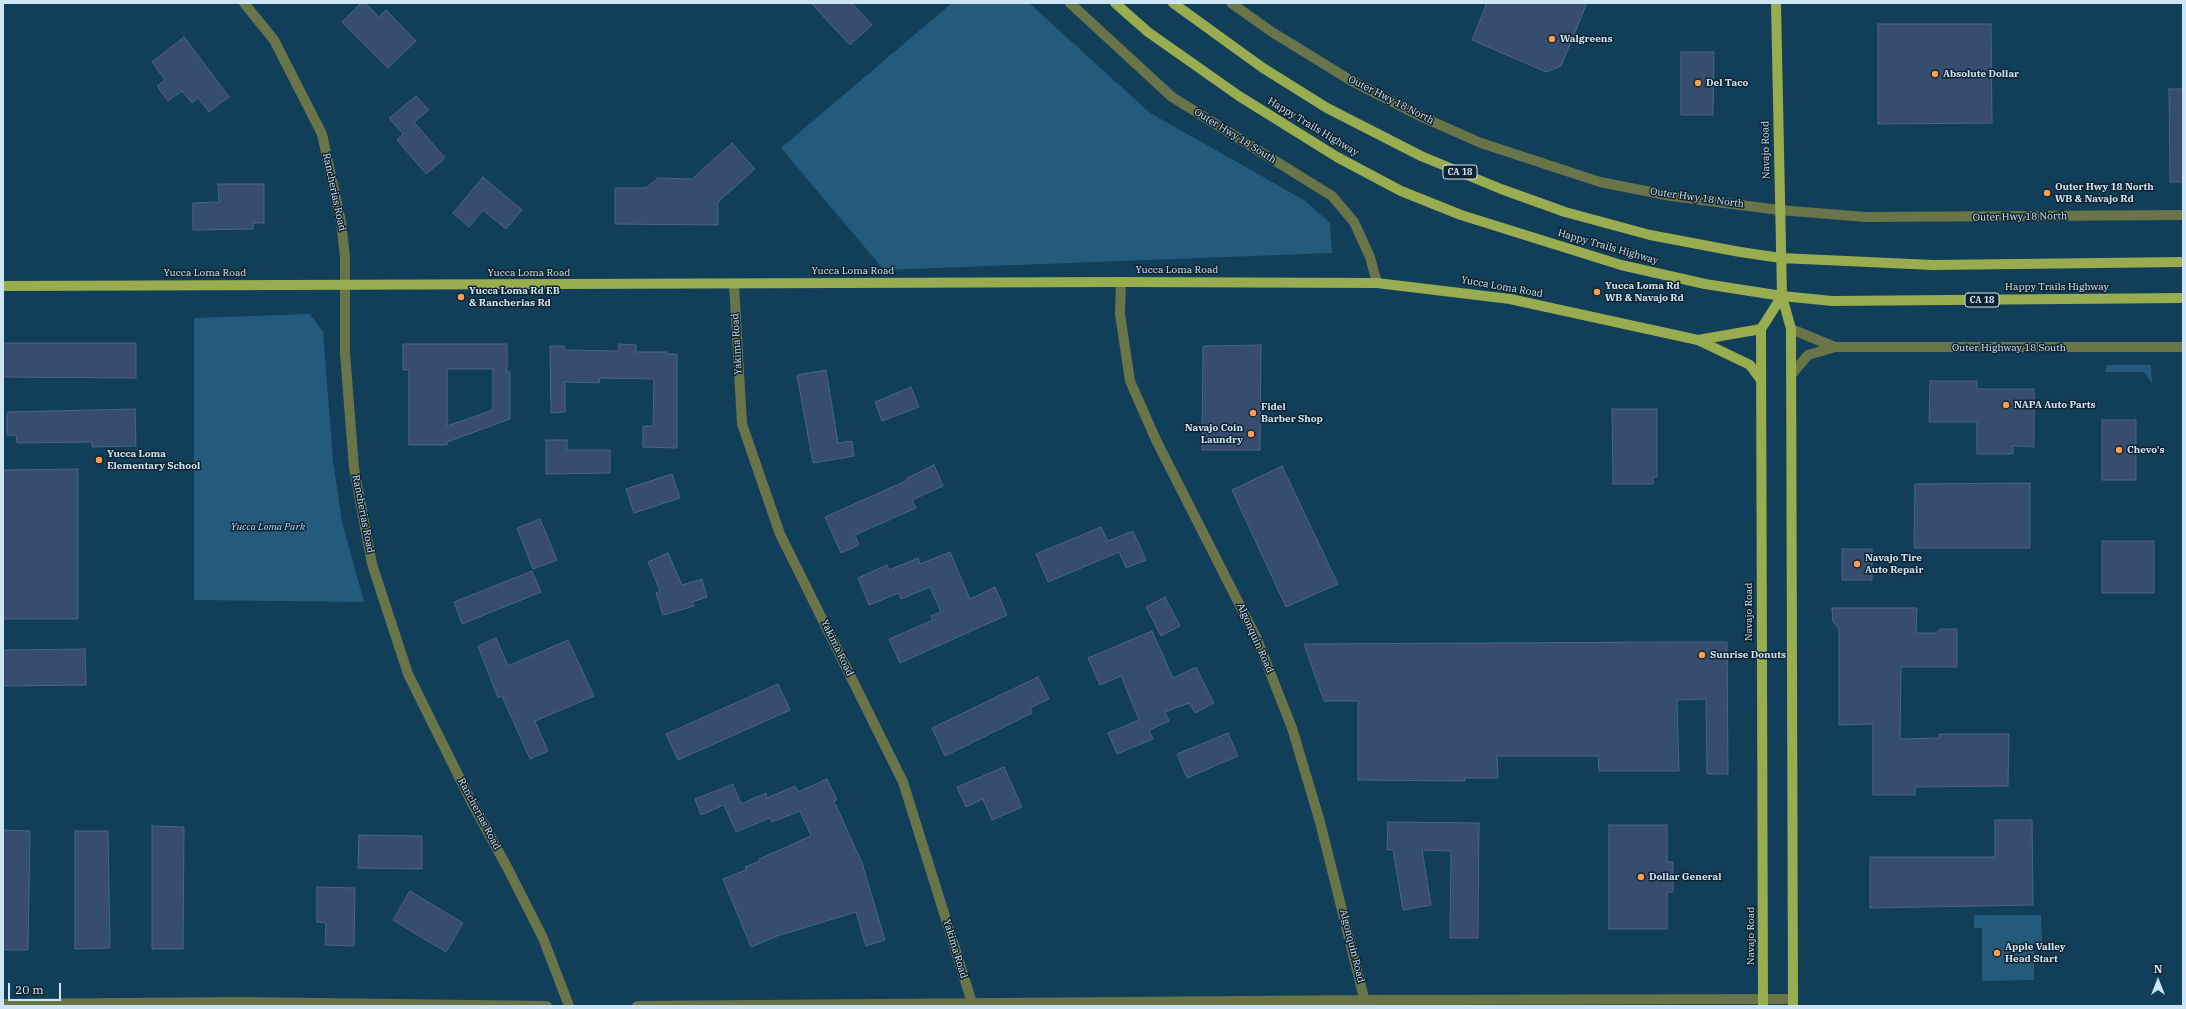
<!DOCTYPE html>
<html>
<head>
<meta charset="utf-8">
<style>
  body { margin:0 }
  #map { position:relative; width:2186px; height:1009px; overflow:hidden; background:#113e59; font-family:"IBM Plex Serif",serif }
  canvas { display:block }
  .frame { position:absolute; inset:0; border:4px solid #cee5f6; pointer-events:none }
  .north { position:absolute; left:2138px; top:961px; width:40px; height:40px; -webkit-text-stroke:3px #11232f; paint-order:stroke; rotate:0deg; font-size:11px; font-weight:700; line-height:16px; text-align:center; color:#cee5f6 }
  .north::after { content:''; display:block; margin:auto; width:14px; height:18px; background:#cee5f6; clip-path:polygon(50% 0,100% 100%,50% 72%,0 100%) }
  .scale { position:absolute; left:8px; top:983px; width:53px; height:18px; box-sizing:border-box; border:2px solid #cee5f6; border-top:0; padding-left:5px; font-size:12px; line-height:14px; white-space:nowrap; color:#cee5f6; -webkit-text-stroke:3px #11232f; paint-order:stroke }
</style>
</head>
<body>
<div id="map">
<canvas width="2186" height="1009"></canvas>
<div class="frame"></div>
<div class="north">N</div>
<div class="scale">20 m</div>
</div>
<script>
const c = document.querySelector('canvas').getContext('2d');
c.lineJoin = 'round';
function fillPath(path, color) { c.fillStyle = color; c.fill(path, 'evenodd'); }
const toPath = rows => new Path2D(rows.map(r => 'M' + r).join(''));
function trace(path, color, width, dash) { c.strokeStyle = color; c.lineWidth = width; c.lineCap = dash ? 'butt' : 'round'; c.setLineDash(dash || []); c.stroke(path); }
function label(font, color, halo, rows, align = 'center') {
  c.font = font + ' "IBM Plex Serif",serif'; c.lineWidth = 3; c.setLineDash([]); c.textBaseline = 'middle'; c.strokeStyle = halo; c.fillStyle = color; for (const [text, x, y, turn = 0] of rows) {
    c.save(); c.translate(x, y); c.rotate((+turn || 0) * Math.PI / 180); c.textAlign = isNaN(turn) ? turn : align; if (halo) c.strokeText(text, 0, 0); c.fillText(text, 0, 0); c.restore();
  }
}
fillPath(toPath([
  [952,3,1029,3,1150,113,1304,200,1330,223,1332,253,884,270,781,148],
  [310,314,323,332,333,460,342,522,364,602,194,600,194,318],
  [2107,365,2151,365,2152,383,2144,372,2105,372],
  [1974,915,2041,915,2042,944,2034,944,2034,980,1982,981,1982,928,1974,928]
]), '#245b7c');
const building = toPath([
  [361,3,365,3,379,17,386,10,416,41,388,68,342,22,361,3],
  [811,3,852,3,872,25,850,45,811,3],
  [1487,3,1587,3,1561,66,1546,72,1472,40,1487,3],
  [1878,24,1991,24,1992,123,1878,124,1878,24],
  [184,37,229,97,209,112,198,98,192,103,182,91,168,101,157,86,165,80,152,62,184,37],
  [1681,52,1714,52,1713,115,1681,115,1681,52],
  [2169,89,2183,89,2183,182,2170,182,2169,89],
  [416,96,429,110,414,122,445,158,426,174,397,140,403,134,389,118,416,96],
  [732,143,755,169,718,202,718,225,615,224,615,188,646,188,658,178,692,179,732,143],
  [483,177,522,210,506,229,483,210,469,227,453,213,483,177],
  [218,184,264,184,264,223,253,223,253,229,193,230,193,203,219,202,218,184],
  [3,343,136,343,136,378,3,377,3,343],
  [403,344,507,344,507,372,510,372,510,419,447,442,447,445,409,445,409,370,403,370,403,344],
  [447,369,493,369,493,410,447,426,447,369],
  [619,344,636,345,636,352,667,352,667,354,677,354,677,448,643,447,643,426,653,426,654,379,600,378,599,383,565,382,565,412,551,413,550,346,564,346,565,350,618,351,619,344],
  [1261,345,1260,450,1202,450,1203,346,1261,345],
  [826,370,838,443,852,441,854,456,813,463,797,375,826,370],
  [1930,381,1977,381,1977,389,2034,389,2034,447,2013,446,2013,454,1977,454,1977,422,1929,422,1930,381],
  [911,387,919,407,882,421,875,402,911,387],
  [135,409,136,446,92,447,92,442,17,443,16,435,7,435,7,412,135,409],
  [1612,409,1657,409,1657,477,1653,477,1653,484,1613,484,1612,409],
  [2102,420,2136,420,2136,480,2102,480,2102,420],
  [546,440,567,440,567,450,610,450,610,473,546,474,546,440],
  [934,465,943,486,912,500,916,508,855,535,859,545,841,553,825,517,908,480,907,478,934,465],
  [1282,466,1338,584,1286,607,1232,490,1282,466],
  [78,469,78,619,3,619,3,470,78,469],
  [672,474,680,498,634,513,626,489,672,474],
  [2030,483,2030,548,1914,548,1915,484,2030,483],
  [540,519,557,560,533,569,517,528,540,519],
  [1101,527,1108,541,1133,531,1146,560,1126,568,1119,552,1048,582,1036,554,1101,527],
  [2102,541,2154,541,2154,593,2102,593,2102,541],
  [1842,549,1872,549,1872,580,1842,580,1842,549],
  [950,552,970,599,995,587,1007,615,900,663,889,639,933,620,931,616,941,612,930,587,901,599,899,593,869,605,858,578,887,565,889,570,918,558,920,564,950,552],
  [668,553,682,585,702,579,707,597,692,602,694,606,663,615,656,593,660,591,648,562,668,553],
  [532,571,541,592,462,624,454,602,532,571],
  [1165,597,1180,626,1161,636,1146,607,1165,597],
  [1832,608,1917,608,1916,633,1936,633,1940,629,1957,629,1957,667,1901,667,1900,739,1939,738,1939,734,2009,734,2008,786,1915,787,1915,795,1873,795,1873,724,1839,725,1839,629,1833,622,1832,608],
  [1152,631,1173,678,1196,667,1214,703,1195,713,1189,703,1165,712,1169,721,1149,730,1153,739,1117,754,1108,733,1139,720,1121,676,1100,685,1088,658,1152,631],
  [496,638,508,666,568,640,594,696,535,721,548,751,530,759,502,696,498,698,478,646,496,638],
  [1677,642,1727,642,1728,774,1707,774,1706,699,1677,700,1679,771,1599,771,1598,756,1497,756,1498,778,1465,778,1465,781,1358,780,1358,701,1324,701,1304,644,1677,642],
  [85,649,86,685,3,686,3,650,85,649],
  [1038,677,1049,699,1030,708,1032,713,945,756,932,728,1038,677],
  [778,684,790,710,678,760,666,734,778,684],
  [1228,733,1238,756,1187,778,1177,754,1228,733],
  [1004,767,1022,807,992,820,983,799,966,807,957,787,1004,767],
  [827,779,837,800,834,801,862,863,885,940,866,946,856,912,777,936,751,947,723,879,746,870,745,867,760,861,759,859,811,836,800,811,772,822,770,818,736,832,724,805,701,815,695,799,733,784,741,804,766,793,767,798,795,786,798,792,827,779],
  [1995,820,2032,820,2033,905,1870,908,1870,857,1995,857,1995,820],
  [1388,822,1479,823,1478,938,1450,938,1451,851,1422,850,1431,905,1403,910,1393,850,1387,850,1388,822],
  [1609,825,1667,825,1667,862,1673,862,1673,892,1667,892,1667,929,1609,929,1609,825],
  [152,826,184,827,183,949,152,949,152,826],
  [3,830,30,831,28,950,3,950,3,830],
  [75,831,108,831,110,948,75,949,75,831],
  [359,835,422,836,422,869,358,868,359,835],
  [317,887,355,888,354,946,325,945,326,923,317,922,317,887],
  [410,891,463,923,446,952,393,920,410,891]
]);
fillPath(building, '#364d70');
trace(building, '#4c6489', 1);
trace(toPath([
  [244,3,274,40,322,134,341,222,345,257,345,353,354,468,372,564,408,674,472,803,507,867,543,938,569,1006],
  [1070,3,1172,97,1332,196,1354,222,1370,257,1377,283],
  [1231,3,1272,32,1350,80,1422,117,1481,143,1600,182,1671,196,1779,210,1866,217,2183,215],
  [1121,282,1120,314,1130,381,1156,440,1257,639,1292,728,1320,822,1366,1006],
  [734,284,742,424,780,534,903,782,973,1006],
  [1791,329,1835,347],
  [1791,375,1808,355,1835,347,2183,347],
  [3,1004,242,1002,547,1006],
  [637,1006,1365,1000,1793,999]
]), '#6a7449', 10);
trace(toPath([
  [1115,3,1148,32,1239,96,1337,157,1401,191,1461,215,1621,265,1705,284,1782,296,1832,301,2183,298],
  [1173,3,1263,68,1327,108,1421,156,1501,189,1565,212,1650,235,1740,252,1781,258,1933,265,2183,262],
  [1776,3,1782,296,1791,329,1793,1006],
  [3,286,1121,282,1377,283,1510,299,1698,340,1750,365,1761,380],
  [1698,340,1761,329],
  [1763,1006,1761,329,1782,296]
]), '#99ac4f', 10);
for (const [x, y, r, color] of [
  [1552,39,4,"#fa9f4f"],
  [1935,74,4,"#fa9f4f"],
  [1698,83,4,"#fa9f4f"],
  [2047,193,4,"#fa9f4f"],
  [1597,292,4,"#fa9f4f"],
  [461,297,4,"#fa9f4f"],
  [2006,405,4,"#fa9f4f"],
  [1253,413,4,"#fa9f4f"],
  [1251,434,4,"#fa9f4f"],
  [2119,450,4,"#fa9f4f"],
  [99,460,4,"#fa9f4f"],
  [1857,564,4,"#fa9f4f"],
  [1702,655,4,"#fa9f4f"],
  [1641,877,4,"#fa9f4f"],
  [1997,953,4,"#fa9f4f"]
]) { const dot = new Path2D(); dot.arc(x, y, r, 0, 2 * Math.PI); c.fillStyle = color; c.fill(dot); trace(dot, '#11232f', 1.5); }
for (const [x, y, w] of [
  [1460,172,34],
  [1982,300,34]
]) { const box = new Path2D(); box.roundRect(x - w / 2, y - 7, w, 14, 3); c.fillStyle = '#11232f'; c.fill(box); trace(box, '#cee5f6', 1); }
label('bold 9px', '#cee5f6', null, [
  ["CA 18",1460,172],
  ["CA 18",1982,300]
]);
label('bold 10px', '#cee5f6', '#11232f', [
  ["Walgreens",1560,39],
  ["Absolute Dollar",1943,74],
  ["Del Taco",1706,83],
  ["Outer Hwy 18 North",2055,187],
  ["WB & Navajo Rd",2055,199],
  ["Yucca Loma Rd",1605,286],
  ["WB & Navajo Rd",1605,298],
  ["Yucca Loma Rd EB",469,291],
  ["& Rancherias Rd",469,303],
  ["NAPA Auto Parts",2014,405],
  ["Fidel",1261,407],
  ["Barber Shop",1261,419],
  ["Navajo Coin",1243,428,"right"],
  ["Laundry",1243,440,"right"],
  ["Chevo's",2127,450],
  ["Yucca Loma",107,454],
  ["Elementary School",107,466],
  ["Navajo Tire",1865,558],
  ["Auto Repair",1865,570],
  ["Sunrise Donuts",1710,655],
  ["Dollar General",1649,877],
  ["Apple Valley",2005,947],
  ["Head Start",2005,959]
], 'left');
label('10px', '#cee5f6', '#11232f', [
  ["Outer Hwy 18 North",1391,100,27],
  ["Happy Trails Highway",1313,127,31],
  ["Outer Hwy 18 South",1235,136,32],
  ["Navajo Road",1766,150,-91],
  ["Rancherias Road",334,192,78],
  ["Outer Hwy 18 North",1697,198,8],
  ["Outer Hwy 18 North",2020,217,-1],
  ["Happy Trails Highway",1608,247,16],
  ["Yucca Loma Road",1177,270],
  ["Yucca Loma Road",853,271],
  ["Yucca Loma Road",205,273],
  ["Yucca Loma Road",529,273],
  ["Yucca Loma Road",1502,287,10],
  ["Happy Trails Highway",2057,287],
  ["Yakima Road",737,344,-93],
  ["Outer Highway 18 South",2009,348],
  ["Rancherias Road",363,514,79],
  ["Navajo Road",1749,612,-90],
  ["Algonquin Road",1255,638,66],
  ["Yakima Road",837,648,64],
  ["Rancherias Road",479,814,62],
  ["Navajo Road",1751,936,-90],
  ["Algonquin Road",1352,946,76],
  ["Yakima Road",955,949,73]
]);
label('italic 10px', '#adddff', '#11232f', [
  ["Yucca Loma Park",268,527]
]);
</script>
</body>
</html>
